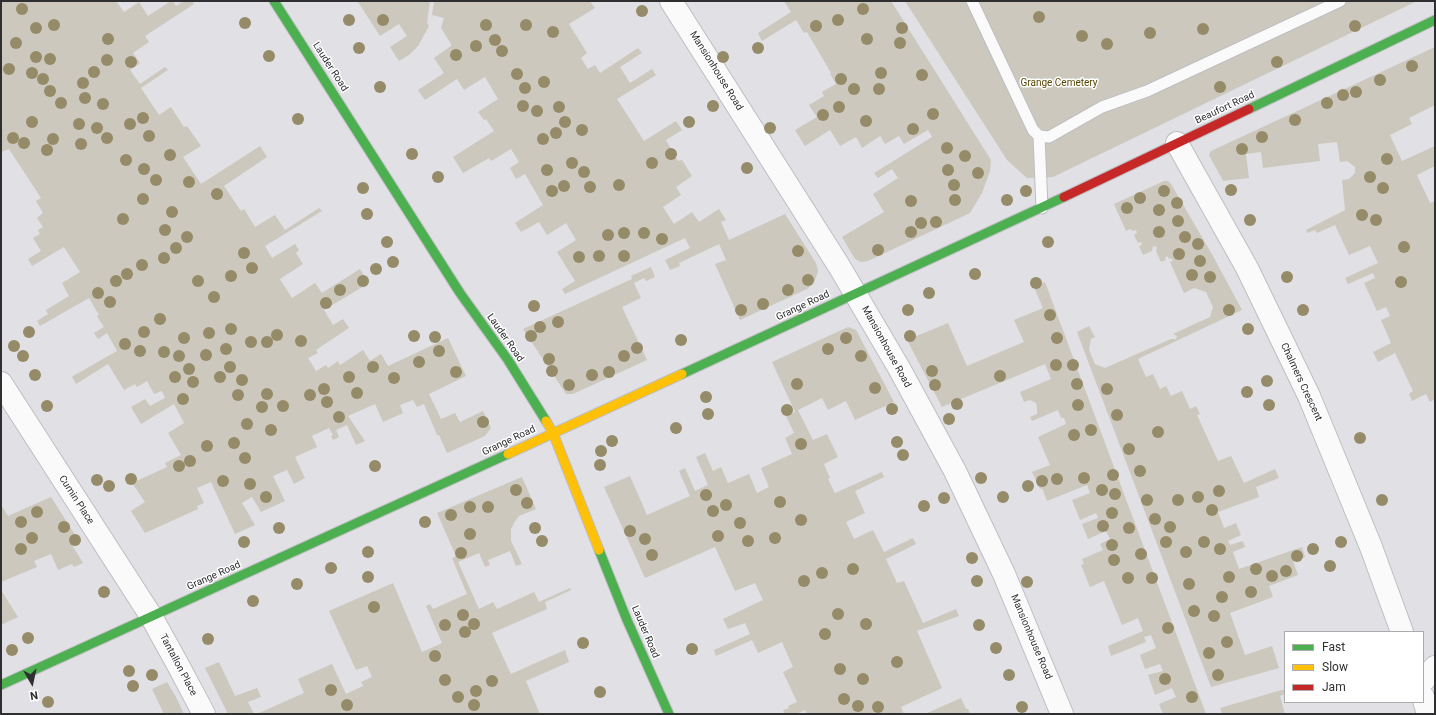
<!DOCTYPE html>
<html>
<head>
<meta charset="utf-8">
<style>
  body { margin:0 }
  #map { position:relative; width:1436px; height:715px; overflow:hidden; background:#e0e0e5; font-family:Roboto,sans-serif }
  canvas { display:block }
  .frame { position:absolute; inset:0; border:2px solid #2f2e31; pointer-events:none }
  .legend { position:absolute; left:1284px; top:631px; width:140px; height:72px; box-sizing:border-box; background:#fff; border:1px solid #acabad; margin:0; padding:5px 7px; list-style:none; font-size:12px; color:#2f2e31 }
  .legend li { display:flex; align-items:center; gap:8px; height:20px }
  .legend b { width:20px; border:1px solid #acabad }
  .north { position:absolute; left:12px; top:663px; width:40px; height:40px; -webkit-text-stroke:3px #fff; paint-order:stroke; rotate:171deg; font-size:11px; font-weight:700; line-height:16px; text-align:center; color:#2f2e31 }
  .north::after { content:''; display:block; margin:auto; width:14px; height:18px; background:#2f2e31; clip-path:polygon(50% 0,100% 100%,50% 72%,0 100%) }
</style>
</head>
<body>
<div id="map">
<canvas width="1436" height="715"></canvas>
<div class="frame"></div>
<ul class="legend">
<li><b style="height:5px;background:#4caf50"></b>Fast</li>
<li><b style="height:5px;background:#ffc107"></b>Slow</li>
<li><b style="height:5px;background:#c62828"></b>Jam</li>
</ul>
<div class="north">N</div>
</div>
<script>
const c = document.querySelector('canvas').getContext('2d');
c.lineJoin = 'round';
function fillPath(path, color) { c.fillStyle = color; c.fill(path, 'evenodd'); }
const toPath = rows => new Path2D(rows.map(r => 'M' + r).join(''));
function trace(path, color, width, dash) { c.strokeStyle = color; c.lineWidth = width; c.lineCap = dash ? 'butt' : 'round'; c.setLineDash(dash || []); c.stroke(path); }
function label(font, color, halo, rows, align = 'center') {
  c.font = font + ' Roboto,sans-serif'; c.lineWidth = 3; c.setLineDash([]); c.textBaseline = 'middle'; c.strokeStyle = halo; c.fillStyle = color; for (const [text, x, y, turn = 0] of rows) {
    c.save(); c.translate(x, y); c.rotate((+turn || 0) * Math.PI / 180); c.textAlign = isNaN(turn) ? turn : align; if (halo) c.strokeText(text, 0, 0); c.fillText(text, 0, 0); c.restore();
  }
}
fillPath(toPath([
  [1,1,116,1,124,12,139,2,148,16,171,1,173,1,176,6,184,1,192,1,194,4,145,36,149,42,133,53,140,63,130,70,140,84,165,67,168,70,141,88,159,115,171,107,184,127,187,126,201,146,183,157,201,184,260,146,267,157,224,186,241,211,244,209,255,227,275,215,285,230,319,208,322,211,265,246,272,258,295,244,299,250,296,253,303,264,280,279,292,298,315,283,322,293,360,269,369,283,324,310,333,325,343,319,349,328,316,350,318,353,308,358,316,371,326,365,328,368,338,361,340,365,363,350,370,361,381,354,388,366,448,338,466,376,429,394,441,419,455,413,460,422,483,411,491,428,485,436,447,453,439,435,437,435,424,404,417,407,413,400,400,405,403,413,383,422,375,404,348,416,365,441,356,445,347,425,336,430,339,437,333,440,331,436,333,435,329,428,312,436,317,447,295,457,305,478,294,484,287,470,273,476,285,501,261,512,252,497,242,503,255,525,235,534,211,482,197,488,204,503,197,506,198,509,145,533,131,511,145,502,132,483,167,467,165,463,181,455,168,433,184,423,174,404,141,424,131,407,145,399,150,406,165,398,162,391,154,394,147,381,137,387,135,384,124,390,108,364,76,384,72,377,73,376,117,351,107,333,98,339,94,333,104,327,97,316,99,315,89,298,40,326,37,321,48,314,46,310,69,296,62,283,80,272,64,247,32,266,28,259,41,251,33,238,40,234,38,230,43,227,37,218,43,213,36,201,41,198,9,149,1,152],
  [360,1,430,1,427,23,429,26,418,46,409,55,399,61,390,47,407,36,399,24,380,36,358,2],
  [434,1,590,1,595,8,569,24,587,53,581,58,588,69,595,65,600,73,638,48,642,53,620,67,630,83,652,69,656,75,617,99,644,141,676,121,682,130,666,140,678,161,682,160,692,176,676,187,681,195,663,207,674,224,692,212,699,222,719,209,726,220,721,222,729,240,785,214,816,263,818,271,814,283,807,289,740,320,715,264,726,260,719,244,679,263,680,266,670,270,665,260,690,248,685,238,565,294,562,289,575,281,557,252,576,240,566,223,547,235,539,222,521,232,515,223,543,205,525,174,516,179,510,168,519,162,511,149,491,161,489,158,463,173,453,157,494,131,486,119,484,120,478,112,498,99,485,77,464,90,457,79,425,100,418,90,444,73,434,58,451,46,451,44,441,28,444,18,432,15],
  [784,1,891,1,991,160,990,171,982,193,970,213,868,261,861,262,855,259,842,237,884,212,873,194,898,178,892,169,878,178,874,173,932,137,928,130,904,144,899,136,885,144,880,136,862,148,856,137,840,146,830,130,805,146,795,130,817,117,809,105,824,96,822,92,836,84,830,74,831,73,807,32,804,33,796,20,762,41,758,33,791,12],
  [905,1,1417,1,1053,177,1027,178,1007,160],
  [1435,47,1435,105,1409,118,1412,124,1390,135,1402,161,1435,146,1435,166,1417,175,1430,203,1435,201,1435,399,1430,402,1426,394,1412,401,1409,394,1413,391,1395,353,1378,362,1373,352,1391,343,1381,320,1390,316,1386,307,1377,311,1364,283,1375,278,1373,273,1348,284,1345,278,1378,263,1370,246,1349,255,1335,225,1317,233,1315,230,1308,233,1306,230,1345,210,1342,180,1349,179,1355,173,1355,167,1347,161,1340,162,1337,142,1318,144,1320,161,1263,168,1261,152,1246,154,1249,178,1223,181,1209,155,1211,151],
  [1164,181,1168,181,1171,184,1213,256,1242,310,1138,359,1146,377,1153,374,1160,389,1166,386,1171,396,1182,391,1190,409,1196,406,1200,414,1197,415,1218,461,1231,456,1244,483,1275,469,1279,478,1256,487,1259,497,1218,512,1224,528,1236,523,1241,535,1228,541,1230,545,1243,541,1245,547,1233,552,1239,569,1302,547,1305,557,1293,561,1298,575,1269,586,1273,597,1230,613,1245,655,1272,646,1279,668,1211,687,1077,332,1089,326,1095,337,1091,339,1089,350,1095,364,1105,368,1171,339,1176,339,1177,336,1173,334,1210,317,1213,307,1206,292,1194,288,1184,293,1170,262,1173,261,1171,258,1169,259,1167,256,1165,258,1166,260,1161,262,1156,251,1157,247,1153,246,1152,251,1143,255,1139,246,1142,245,1141,242,1138,243,1134,235,1137,233,1136,230,1132,231,1131,229,1126,231,1114,204],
  [651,267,655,277,646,281,644,278,634,283,641,298,622,307,647,360,573,394,566,394,523,329,632,279,631,276],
  [1045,282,1171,620,1206,714,1163,714,1159,704,1176,697,1172,688,1155,695,1148,675,1163,671,1160,664,1145,669,1140,655,1156,648,1151,635,1144,637,1146,642,1111,656,1108,646,1143,631,1138,618,1122,625,1104,581,1090,587,1081,565,1084,564,1082,559,1103,550,1100,544,1110,539,1106,531,1088,539,1082,524,1098,518,1096,513,1080,520,1072,500,1090,493,1087,485,1047,501,1042,488,1040,489,1032,472,1050,465,1038,437,1066,424,1064,418,1061,418,1058,410,1032,421,1030,417,1037,414,1037,408,1036,403,1030,400,1024,402,1020,392,1051,379,1045,364,942,407,907,340,948,323,967,366,1024,342,1014,320,1043,308,1034,287],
  [848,327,856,330,894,402,855,420,846,401,828,410,822,398,798,410,813,440,827,434,838,457,824,464,830,478,828,479,835,493,882,472,884,477,855,491,865,513,846,522,854,539,873,530,884,552,913,538,916,544,886,559,897,583,904,581,923,623,956,609,959,616,917,631,942,688,901,707,904,714,807,714,805,710,796,714,785,714,783,710,789,708,788,706,797,702,783,672,793,667,782,642,758,653,752,640,716,656,714,650,750,634,745,623,728,629,723,619,763,600,755,583,735,591,715,547,645,578,604,487,630,476,647,515,690,496,679,471,685,468,695,491,708,485,696,457,705,453,713,471,721,467,728,483,749,474,757,493,769,487,761,468,792,454,785,438,794,433,786,416,795,412,772,362],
  [522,477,536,509,519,516,514,523,511,529,511,541,522,564,516,566,510,551,488,560,490,565,485,567,479,553,458,562,479,609,493,602,497,609,534,592,539,602,570,588,571,590,545,602,547,609,492,633,511,674,565,650,569,662,526,681,540,714,257,714,304,693,298,679,332,664,346,694,363,686,361,682,372,677,367,666,356,670,329,611,393,583,422,652,442,643,426,606,430,604,433,609,467,594,452,558,456,556,437,513],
  [51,497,79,541,72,545,83,563,74,567,72,564,58,570,51,554,34,561,37,567,1,582,1,505,8,516],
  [1,590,18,617,1,625],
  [219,662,235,696,257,688,261,697,248,702,254,714,228,714,205,668],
  [167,682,176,697,184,714,164,714,152,689],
  [1285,689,1285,694,1280,696,1285,714,1222,714,1220,708],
  [961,698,966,709,968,709,970,714,925,714]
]), '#ccc8be');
const lane = toPath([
  [972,1,1033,130,1039,136],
  [1042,208,1039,136,1049,137,1102,107,1147,91,1340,1]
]);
const street = toPath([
  [671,1,839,266,899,368,955,471,1004,574,1062,714],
  [1177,143,1247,268,1309,396,1371,547,1402,632],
  [1,383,151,616,178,665,204,714],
  [1423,681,1435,667],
  [1423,697,1428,714]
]);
const fast = toPath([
  [274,1,460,293,508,360,546,421],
  [1249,109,1435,20],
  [682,374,1064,197],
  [599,550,627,620,669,714],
  [1,685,508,454]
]);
const slow = toPath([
  [546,421,553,433,599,550],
  [508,454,682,374]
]);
const jam = toPath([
  [1064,197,1249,109]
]);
trace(lane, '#bebec2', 13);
trace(street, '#bebec2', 24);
trace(fast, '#bebec2', 11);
trace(slow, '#bebec2', 11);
trace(jam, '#bebec2', 11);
trace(lane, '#fafafb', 11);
trace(street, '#fafafb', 22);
trace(fast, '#4caf50', 9);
trace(slow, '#ffc107', 9);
trace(jam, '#c62828', 9);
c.fillStyle = '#958b69';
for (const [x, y] of [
  [22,9],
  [863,9],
  [642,11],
  [1039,17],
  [349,20],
  [383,20],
  [838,20],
  [245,23],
  [54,25],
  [486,25],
  [526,25],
  [816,26],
  [1355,26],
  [36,28],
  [902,28],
  [1203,29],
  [553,32],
  [1150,33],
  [1082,36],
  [108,39],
  [867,39],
  [495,40],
  [16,43],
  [900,43],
  [1107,44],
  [476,46],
  [359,48],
  [758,48],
  [502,51],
  [456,55],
  [269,56],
  [36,57],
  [723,57],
  [50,59],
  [107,60],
  [131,62],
  [1277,62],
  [1412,66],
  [9,69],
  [94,72],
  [32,73],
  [881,73],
  [517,74],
  [922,75],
  [43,79],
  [841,79],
  [1380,80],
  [544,82],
  [83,83],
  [380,87],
  [1220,87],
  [525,88],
  [854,89],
  [879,89],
  [50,91],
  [1356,92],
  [1343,95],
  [85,98],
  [61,103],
  [1327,103],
  [103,104],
  [523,106],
  [713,106],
  [559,107],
  [839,107],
  [537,111],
  [933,114],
  [823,115],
  [143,118],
  [298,119],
  [1295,120],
  [866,121],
  [32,122],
  [565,122],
  [689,122],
  [79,124],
  [130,124],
  [97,128],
  [770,128],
  [913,129],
  [582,130],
  [556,133],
  [149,136],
  [1262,137],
  [13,138],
  [107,138],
  [53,139],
  [543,139],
  [24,143],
  [81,144],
  [947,148],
  [1242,149],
  [47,150],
  [412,154],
  [671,154],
  [170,155],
  [965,156],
  [1387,159],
  [126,160],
  [572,163],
  [652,163],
  [747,168],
  [144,169],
  [547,170],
  [948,170],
  [584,172],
  [978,173],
  [438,177],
  [1370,177],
  [156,180],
  [189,182],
  [619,185],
  [954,185],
  [564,186],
  [590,187],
  [363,188],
  [1383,188],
  [1231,190],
  [552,191],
  [1026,191],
  [1164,191],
  [217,194],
  [1140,198],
  [143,199],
  [955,200],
  [1007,200],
  [911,201],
  [1177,203],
  [1127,208],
  [1159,210],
  [172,212],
  [367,214],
  [1362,215],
  [123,219],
  [1250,220],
  [1376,220],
  [1178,221],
  [936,222],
  [921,223],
  [165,230],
  [911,232],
  [1159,232],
  [624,233],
  [644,233],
  [608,235],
  [187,237],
  [1185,237],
  [662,239],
  [387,242],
  [1048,242],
  [1198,244],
  [1404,247],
  [176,248],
  [878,250],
  [798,251],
  [244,253],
  [1179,254],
  [599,256],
  [624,256],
  [579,257],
  [164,258],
  [1200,261],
  [393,262],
  [142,265],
  [252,268],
  [376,269],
  [127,274],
  [975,274],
  [1192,275],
  [231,276],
  [1210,277],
  [1287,277],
  [808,280],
  [116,281],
  [198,281],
  [363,281],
  [1401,282],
  [1036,283],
  [340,290],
  [788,290],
  [98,293],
  [929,293],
  [214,297],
  [110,302],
  [326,303],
  [763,304],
  [534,306],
  [741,310],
  [908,310],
  [1229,310],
  [1303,310],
  [1050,315],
  [160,319],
  [558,322],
  [540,327],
  [231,329],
  [1248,329],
  [29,332],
  [144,332],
  [209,333],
  [277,335],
  [414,336],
  [531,336],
  [910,336],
  [435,337],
  [184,338],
  [846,338],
  [1057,338],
  [681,340],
  [301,341],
  [251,342],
  [267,342],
  [125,344],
  [14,346],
  [637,348],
  [226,349],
  [828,349],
  [140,351],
  [439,351],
  [164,352],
  [206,355],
  [23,356],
  [179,356],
  [624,356],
  [861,356],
  [549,359],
  [419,362],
  [1056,365],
  [1073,365],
  [230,367],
  [373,367],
  [189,369],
  [552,371],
  [932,371],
  [456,372],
  [609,372],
  [35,375],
  [592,375],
  [1000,376],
  [175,377],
  [220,377],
  [349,377],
  [394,378],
  [242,380],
  [1267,381],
  [193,382],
  [797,384],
  [1077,384],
  [569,385],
  [935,385],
  [875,388],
  [324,389],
  [1107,389],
  [1247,392],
  [357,393],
  [267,394],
  [238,395],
  [310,395],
  [706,397],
  [183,399],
  [327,402],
  [957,404],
  [1078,405],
  [1269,405],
  [47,406],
  [283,406],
  [262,407],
  [892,409],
  [787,410],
  [708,414],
  [1117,415],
  [339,417],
  [949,419],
  [483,422],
  [247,424],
  [676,428],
  [271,430],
  [1091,430],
  [1158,432],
  [1074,435],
  [1360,438],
  [612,441],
  [897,442],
  [234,443],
  [801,444],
  [207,446],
  [1129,449],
  [601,451],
  [903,455],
  [245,458],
  [190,461],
  [600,465],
  [179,466],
  [375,466],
  [1140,471],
  [1113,475],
  [981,478],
  [1084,478],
  [131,479],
  [1057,479],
  [97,480],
  [223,481],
  [1042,481],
  [250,484],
  [109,486],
  [1028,486],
  [516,490],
  [1102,490],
  [1219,491],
  [1115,494],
  [706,495],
  [266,497],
  [1003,497],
  [1198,497],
  [944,498],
  [1147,500],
  [1178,500],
  [1382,500],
  [780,502],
  [527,503],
  [726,505],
  [924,506],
  [470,507],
  [488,507],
  [1212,510],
  [713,511],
  [37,512],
  [1112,513],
  [451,515],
  [1155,519],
  [801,520],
  [21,522],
  [425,522],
  [740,523],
  [1103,526],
  [64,527],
  [1170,527],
  [279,528],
  [535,528],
  [1129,528],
  [630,531],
  [470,534],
  [718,536],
  [32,538],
  [775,538],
  [645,539],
  [75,540],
  [542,541],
  [748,541],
  [244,542],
  [1166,542],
  [1204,542],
  [1341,542],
  [1112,545],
  [21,549],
  [1220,549],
  [1313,549],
  [368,552],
  [1186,552],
  [461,553],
  [1141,554],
  [652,555],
  [1297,556],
  [972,558],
  [1114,560],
  [1330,566],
  [331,568],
  [853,569],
  [1256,569],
  [1286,571],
  [822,573],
  [1272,576],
  [368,577],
  [1229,577],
  [1128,578],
  [1152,578],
  [804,581],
  [977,581],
  [1027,582],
  [297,584],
  [1189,584],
  [104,592],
  [1251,592],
  [1222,597],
  [253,601],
  [374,607],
  [1194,611],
  [838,614],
  [463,615],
  [1214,616],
  [474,624],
  [866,624],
  [445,625],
  [979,625],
  [1168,628],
  [465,632],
  [825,634],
  [28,638],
  [208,639],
  [1227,642],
  [583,643],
  [996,648],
  [692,649],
  [12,650],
  [1209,653],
  [435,656],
  [897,662],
  [840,669],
  [129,671],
  [152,675],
  [1009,675],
  [1218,675],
  [863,679],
  [1165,679],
  [445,680],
  [492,681],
  [133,686],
  [331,690],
  [476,691],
  [600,692],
  [458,697],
  [1192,697],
  [844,699],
  [48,702],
  [347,705],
  [474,705],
  [858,706],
  [878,707],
  [1022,707]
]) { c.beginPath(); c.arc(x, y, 6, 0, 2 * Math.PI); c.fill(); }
label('10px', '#2f2e31', '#fff', [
  ["Lauder Road",330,67,57],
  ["Mansionhouse Road",716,71,58],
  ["Beaufort Road",1225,108,-25],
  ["Grange Road",803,306,-25],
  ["Lauder Road",505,338,55],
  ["Mansionhouse Road",886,347,61],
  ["Chalmers Crescent",1301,382,65],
  ["Grange Road",509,441,-25],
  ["Cumin Place",76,500,57],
  ["Grange Road",214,576,-24],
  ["Lauder Road",645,632,67],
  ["Mansionhouse Road",1031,637,67],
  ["Tantallon Place",178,665,62]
]);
label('10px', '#584603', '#fff', [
  ["Grange Cemetery",1059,83]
]);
</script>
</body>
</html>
